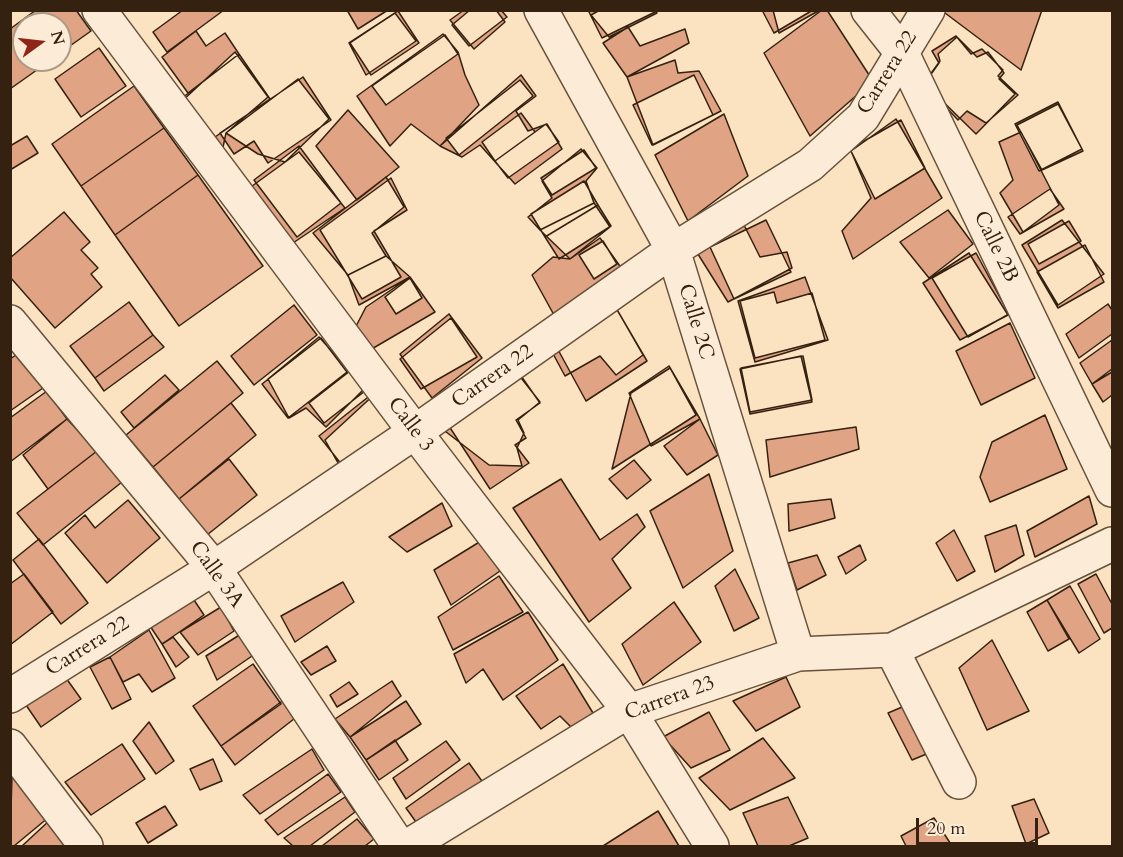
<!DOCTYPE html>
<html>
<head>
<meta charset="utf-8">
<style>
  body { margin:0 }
  #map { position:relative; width:1123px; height:857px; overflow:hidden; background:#fbe2c1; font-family:Cardo,serif }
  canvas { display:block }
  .frame { position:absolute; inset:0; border:12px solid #342110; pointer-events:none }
  .north { position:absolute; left:12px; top:12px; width:60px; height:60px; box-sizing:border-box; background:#fcecd7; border:2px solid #ac9b87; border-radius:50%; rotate:75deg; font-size:16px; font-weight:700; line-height:24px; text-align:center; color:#342110 }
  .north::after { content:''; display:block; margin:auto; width:21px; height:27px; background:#8f2418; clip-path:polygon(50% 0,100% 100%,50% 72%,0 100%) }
  .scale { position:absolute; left:916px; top:818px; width:122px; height:27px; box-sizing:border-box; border:3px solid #342110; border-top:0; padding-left:8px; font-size:18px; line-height:21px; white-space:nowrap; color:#342110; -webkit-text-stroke:4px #fcecd7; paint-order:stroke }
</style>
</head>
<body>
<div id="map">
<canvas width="1123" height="857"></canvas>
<div class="frame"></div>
<div class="north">N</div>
<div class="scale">20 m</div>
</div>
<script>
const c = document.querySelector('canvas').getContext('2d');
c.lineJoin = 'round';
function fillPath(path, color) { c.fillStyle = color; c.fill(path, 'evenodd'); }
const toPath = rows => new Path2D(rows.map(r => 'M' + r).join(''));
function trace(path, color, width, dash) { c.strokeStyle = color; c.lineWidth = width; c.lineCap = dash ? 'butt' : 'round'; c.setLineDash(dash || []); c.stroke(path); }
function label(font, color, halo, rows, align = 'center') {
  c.font = font + ' Cardo,serif'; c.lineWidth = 5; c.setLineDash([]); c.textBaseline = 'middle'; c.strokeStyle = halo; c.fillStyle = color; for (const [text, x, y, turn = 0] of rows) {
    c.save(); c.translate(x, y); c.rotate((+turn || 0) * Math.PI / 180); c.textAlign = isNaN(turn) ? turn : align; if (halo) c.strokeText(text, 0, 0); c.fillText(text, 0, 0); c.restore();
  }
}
const building = toPath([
  [36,10,76,10,91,31,60,53,60,24,24,24,24,60,51,60,10,89,10,29,36,10],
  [183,10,224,10,167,52,153,32,183,10],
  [347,10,388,10,358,29,347,10],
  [464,10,496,10,505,22,474,49,450,20,464,10],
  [470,10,501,10,507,17,469,46,452,25,470,10],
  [588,10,654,10,655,12,602,38,588,10],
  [600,10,655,10,657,13,609,37,591,15,600,10],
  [762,10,813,10,774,33,762,10],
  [773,10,820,10,779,33,773,10],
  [822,10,827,10,873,81,810,136,764,53,822,10],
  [941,10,1042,10,1021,70,941,10],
  [398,11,419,43,371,75,350,43,398,11],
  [395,13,416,41,366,75,349,43,395,13],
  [628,27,640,46,685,29,689,43,627,77,603,43,628,27],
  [196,31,206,46,225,33,239,54,188,93,162,57,196,31],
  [443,34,458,52,465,75,479,105,440,146,411,124,390,146,357,96,443,34],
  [445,35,458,54,386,105,372,86,445,35],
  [956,36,971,54,982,49,1003,70,998,76,1018,95,986,123,967,111,958,120,924,84,939,63,932,51,956,36],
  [957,37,977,57,988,52,1004,73,999,79,1015,94,976,134,924,83,940,61,938,54,957,37],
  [99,48,126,86,81,117,55,79,99,48],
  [235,52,268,97,226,133,222,152,181,102,235,52],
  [239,54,270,99,215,137,182,98,239,54],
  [675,60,678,73,699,71,721,111,653,145,627,77,675,60],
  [521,75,536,96,516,111,528,131,547,124,562,149,515,184,480,145,462,157,440,146,521,75],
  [694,75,713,115,652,145,633,105,694,75],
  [303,77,331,120,268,163,254,141,234,154,220,133,303,77],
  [298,79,329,119,285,162,258,154,226,133,298,79],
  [520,80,533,96,459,155,446,138,520,80],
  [134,86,164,128,81,186,52,144,134,86],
  [1058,102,1082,149,1039,171,1015,124,1058,102],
  [1058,104,1083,151,1042,170,1017,125,1058,104],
  [348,110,399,167,357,200,316,146,348,110],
  [521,113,535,132,495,161,482,142,521,113],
  [724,114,748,176,688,221,655,155,724,114],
  [896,119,942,198,853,259,842,231,871,198,851,151,896,119],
  [901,120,925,168,875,199,850,149,901,120],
  [546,124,559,142,508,178,495,161,546,124],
  [164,128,198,175,115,235,81,186,164,128],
  [1021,132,1059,205,1023,232,1000,193,1013,180,999,142,1021,132],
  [27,136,38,153,10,170,10,146,27,136],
  [299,146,341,203,297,237,254,180,299,146],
  [581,149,597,168,586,181,594,203,540,230,528,217,552,198,542,181,581,149],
  [584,150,596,168,552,195,541,178,584,150],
  [299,152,345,208,290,245,248,189,299,152],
  [198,175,263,266,179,326,115,235,198,175],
  [386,177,404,207,372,233,386,256,348,275,313,233,386,177],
  [391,178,407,210,374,231,401,277,362,299,320,230,391,178],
  [584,181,598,205,545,237,531,214,584,181],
  [1050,189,1064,209,1020,234,1008,217,1050,189],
  [594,203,610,227,570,259,540,230,594,203],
  [598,205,611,226,559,259,545,237,598,205],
  [948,210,973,244,929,278,900,242,948,210],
  [64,212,90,242,81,250,98,268,91,274,102,287,55,328,10,277,10,258,64,212],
  [766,220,791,272,734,299,710,247,766,220],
  [1062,220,1104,274,1058,305,1022,245,1062,220],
  [1069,221,1081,241,1039,264,1028,244,1069,221],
  [743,223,760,257,787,252,792,268,728,302,696,251,743,223],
  [600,238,622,269,554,315,532,275,553,257,570,259,600,238],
  [603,241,617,264,594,279,579,255,603,241],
  [1085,245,1104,282,1058,308,1037,272,1085,245],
  [969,253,1008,315,960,340,923,283,969,253],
  [976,253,1009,314,968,337,932,278,976,253],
  [386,256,410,277,359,305,348,275,386,256],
  [410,277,435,312,370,350,353,332,366,307,410,277],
  [805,277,828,340,755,362,738,301,805,277],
  [410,278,422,298,396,314,385,297,410,278],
  [774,292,777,303,812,293,825,340,755,358,740,301,774,292],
  [129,302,153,335,95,378,70,346,129,302],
  [1108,304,1112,310,1112,334,1079,358,1066,334,1108,304],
  [294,305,317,335,254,385,231,356,294,305],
  [616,308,647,361,586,401,556,346,616,308],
  [616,308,643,355,616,375,600,356,565,376,551,350,616,308],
  [449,314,482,358,432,398,400,354,449,314],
  [451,318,477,357,421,389,400,359,451,318],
  [1010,323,1035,378,981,405,956,351,1010,323],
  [153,335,164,347,104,391,95,378,153,335],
  [319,337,365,388,326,427,306,408,289,418,268,379,319,337],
  [321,338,347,372,288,418,262,384,321,338],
  [1112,340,1112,369,1092,384,1080,363,1112,340],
  [16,355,43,388,10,411,10,359,16,355],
  [801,356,812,402,750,414,740,369,801,356],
  [803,356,812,400,750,412,741,368,803,356],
  [217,361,243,393,153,467,126,435,217,361],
  [669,366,700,419,651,446,629,393,669,366],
  [670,368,696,415,612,469,631,393,670,368],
  [350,371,365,391,324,423,309,403,350,371],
  [1112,372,1112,395,1103,402,1092,384,1112,372],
  [519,373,540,403,516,420,526,438,515,445,529,463,490,489,445,420,519,373],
  [518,374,540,402,518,420,524,433,517,448,522,466,489,465,441,428,518,374],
  [165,375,179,390,134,428,121,412,165,375],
  [377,390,404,424,346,470,319,436,377,390],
  [47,391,67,419,10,462,10,418,47,391],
  [377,392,404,425,342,470,325,440,377,392],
  [231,403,256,435,179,499,153,467,231,403],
  [1045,415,1067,469,990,502,980,477,992,442,1045,415],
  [67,419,97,451,48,489,23,455,67,419],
  [700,419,718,455,687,475,664,446,700,419],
  [856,427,859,449,770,477,766,440,856,427],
  [97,451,122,482,43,545,17,513,97,451],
  [229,459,257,495,207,535,179,499,229,459],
  [634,460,651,480,627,499,609,479,634,460],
  [709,474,733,551,683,588,650,511,709,474],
  [561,479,600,540,637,514,645,527,612,559,631,588,589,622,513,508,561,479],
  [1089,496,1097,524,1035,557,1027,531,1089,496],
  [831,499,835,518,789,531,788,504,831,499],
  [128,500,160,538,107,583,65,533,85,515,95,528,128,500],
  [442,503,452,526,407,552,389,537,442,503],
  [1016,525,1024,555,995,572,985,536,1016,525],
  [954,530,975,571,957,581,936,543,954,530],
  [39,539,88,603,61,624,13,560,39,539],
  [481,541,500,571,451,605,434,570,481,541],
  [860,545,866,560,846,574,838,557,860,545],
  [817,555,826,575,797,590,788,563,817,555],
  [735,569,759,618,734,631,715,586,735,569],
  [24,574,53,612,10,645,10,584,24,574],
  [1096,574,1112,604,1112,628,1104,633,1078,584,1096,574],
  [499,576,523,612,453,650,438,617,499,576],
  [343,582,354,602,295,642,281,616,343,582],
  [1070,586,1100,639,1079,653,1047,600,1070,586],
  [190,594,204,615,162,644,148,623,190,594],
  [1047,600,1069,639,1048,651,1027,612,1047,600],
  [674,602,701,642,643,685,622,644,674,602],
  [221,607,234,631,198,655,180,632,221,607],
  [528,612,558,660,503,700,483,669,466,683,454,654,528,612],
  [149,630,175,678,152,692,139,674,123,682,110,657,149,630],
  [241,634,255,654,217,680,206,656,241,634],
  [173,637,189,657,176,667,162,644,173,637],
  [992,640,1029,711,987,730,959,668,992,640],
  [327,646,336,661,311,675,301,662,327,646],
  [110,657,131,699,112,709,90,667,110,657],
  [253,664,281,704,221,746,193,706,253,664],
  [563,664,593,713,573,729,560,716,541,729,516,696,563,664],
  [786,677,800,707,756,731,733,701,786,677],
  [66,678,81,699,41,727,26,705,66,678],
  [392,681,401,696,350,737,335,719,392,681],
  [349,682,358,694,337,707,330,695,349,682],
  [285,699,299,715,235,765,221,746,285,699],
  [406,701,421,724,366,760,350,737,406,701],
  [914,702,941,748,912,760,888,713,914,702],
  [709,712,730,750,691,768,663,737,709,712],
  [149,722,174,761,156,774,133,741,149,722],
  [763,738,795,778,730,810,699,778,763,738],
  [395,740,408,760,379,780,366,760,395,740],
  [446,741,460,760,406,799,393,778,446,741],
  [122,744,145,779,91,815,65,782,122,744],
  [312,749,324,770,260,814,243,795,312,749],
  [213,759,222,781,200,790,190,769,213,759],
  [469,763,484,784,421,829,406,808,469,763],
  [12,774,49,817,14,846,10,846,12,774],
  [328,774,341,792,278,835,265,820,328,774],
  [345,797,355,812,310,846,293,846,284,838,345,797],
  [788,797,808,838,789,846,758,846,743,813,788,797],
  [1034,799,1049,833,1026,844,1012,806,1034,799],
  [165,806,177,825,148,843,136,823,165,806],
  [658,811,679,846,603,846,658,811],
  [934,818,952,846,906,846,901,836,934,818],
  [357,819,374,839,365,846,322,846,357,819],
  [50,820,75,846,22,846,50,820]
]);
fillPath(building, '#e0a384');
trace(building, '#342110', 1.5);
const street = toPath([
  [99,10,415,432,629,711,712,846],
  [541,10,673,250,798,654],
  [868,10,902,53,1112,490],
  [10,322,214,568,399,846],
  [892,650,959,782],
  [10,696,214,568,415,432,673,250,810,165,863,117,928,10],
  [10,746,86,846],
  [408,846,629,711,798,654,892,650,1112,544]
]);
trace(street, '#66513c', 36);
trace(street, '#fcecd7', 33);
label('21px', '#342110', '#fcecd7', [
  ["Carrera 22",888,73,-58],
  ["Calle 2B",995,247,64],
  ["Calle 2C",695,322,73],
  ["Carrera 22",493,377,-35],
  ["Calle 3",410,425,53],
  ["Calle 3A",216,575,54],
  ["Carrera 22",88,647,-32],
  ["Carrera 23",670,699,-20]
]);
</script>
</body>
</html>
